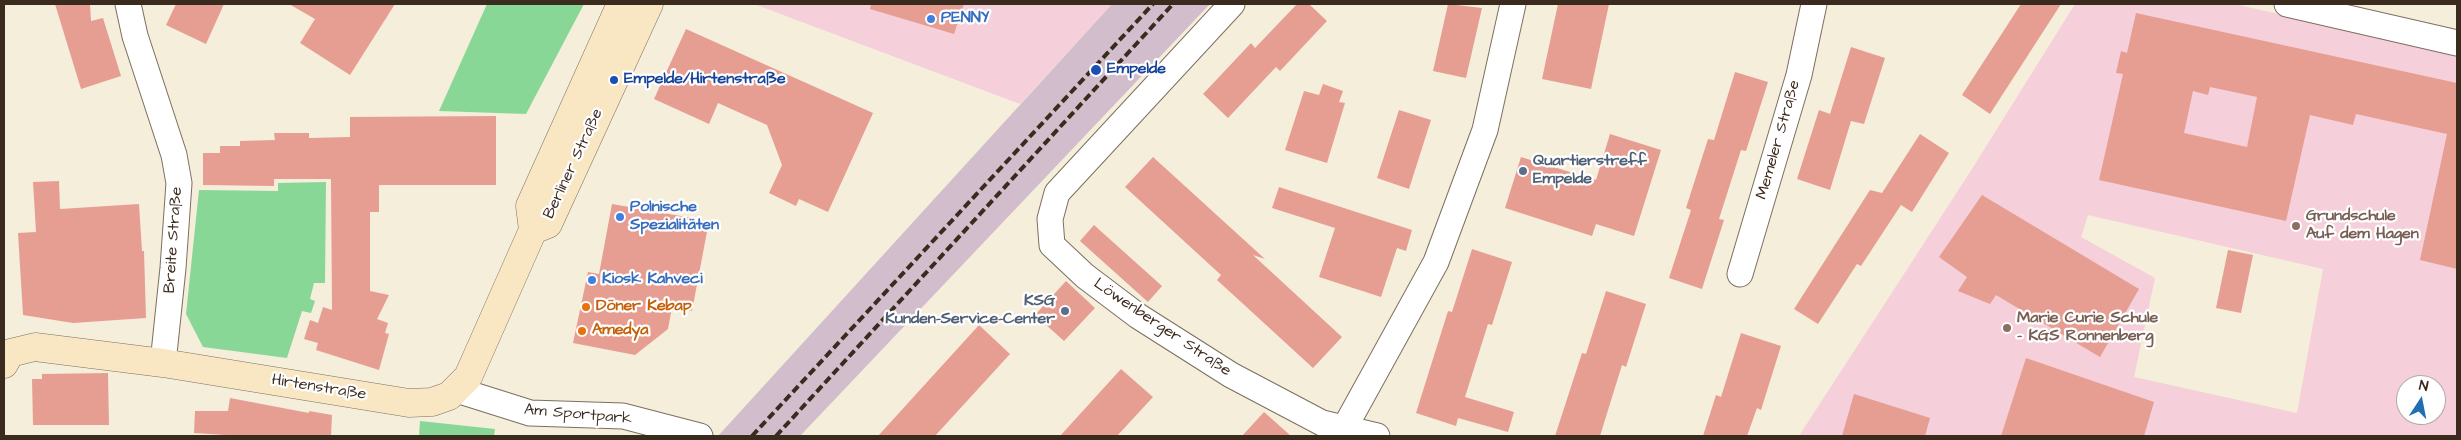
<!DOCTYPE html>
<html>
<head>
<meta charset="utf-8">
<style>
  body { margin:0 }
  #map { position:relative; width:2461px; height:440px; overflow:hidden; background:#f5eedb; font-family:"Architects Daughter",sans-serif }
  canvas { display:block }
  .frame { position:absolute; inset:0; border:5px solid #3b2a1e; pointer-events:none }
  .north { position:absolute; left:2396px; top:375px; width:50px; height:50px; box-sizing:border-box; background:#fff; border:1px solid #b1aaa5; border-radius:50%; rotate:11deg; font-size:14px; font-weight:700; line-height:20px; text-align:center; color:#3b2a1e }
  .north::after { content:''; display:block; margin:auto; width:18px; height:22px; background:#1f6fb2; clip-path:polygon(50% 0,100% 100%,50% 72%,0 100%) }
</style>
</head>
<body>
<div id="map">
<canvas width="2461" height="440"></canvas>
<div class="frame"></div>
<div class="north">N</div>
</div>
<script>
const c = document.querySelector('canvas').getContext('2d');
c.lineJoin = 'round';
function fillPath(path, color) { c.fillStyle = color; c.fill(path, 'evenodd'); }
const toPath = rows => new Path2D(rows.map(r => 'M' + r).join(''));
function trace(path, color, width, dash) { c.strokeStyle = color; c.lineWidth = width; c.lineCap = dash ? 'butt' : 'round'; c.setLineDash(dash || []); c.stroke(path); }
function label(font, color, halo, rows, align = 'center') {
  c.font = font + ' "Architects Daughter",sans-serif'; c.lineWidth = 4.5; c.setLineDash([]); c.textBaseline = 'middle'; c.strokeStyle = halo; c.fillStyle = color; for (const [text, x, y, turn = 0] of rows) {
    c.save(); c.translate(x, y); c.rotate((+turn || 0) * Math.PI / 180); c.textAlign = isNaN(turn) ? turn : align; if (halo) c.strokeText(text, 0, 0); c.fillText(text, 0, 0); c.restore();
  }
}
fillPath(toPath([
  [754,4,1112,4,1020,104],
  [2075,4,2234,4,2457,54,2457,436,1799,436,1972,169],
  [2088,215,2323,269,2297,413,2134,377,2155,278,2081,237],
  [2406,385,2436,385,2436,415,2406,415]
]), '#f5cfd9');
fillPath(toPath([
  [1112,4,1210,4,800,436,718,436]
]), '#d1bdcb');
fillPath(toPath([
  [487,4,584,4,526,114,439,111],
  [326,182,325,283,314,283,310,299,315,301,311,313,302,311,287,358,203,347,186,314,199,190,278,191,278,183],
  [420,421,495,429,494,436,419,436]
]), '#89d796');
fillPath(toPath([
  [55,4,90,4,91,21,103,18,121,76,81,89],
  [176,4,224,4,206,44,166,25],
  [289,4,395,4,350,75,300,43,315,19],
  [871,4,964,4,954,34,870,9],
  [1297,4,1309,4,1327,21,1280,71,1276,67,1228,118,1203,94,1251,43,1255,48],
  [1448,4,1482,8,1466,78,1433,71],
  [1558,4,1609,4,1591,89,1542,79],
  [2021,4,2061,4,1990,114,1962,95],
  [2136,13,2457,83,2457,269,2420,260,2447,134,2356,114,2353,125,2310,115,2286,221,2099,180,2123,74,2116,73,2121,51,2127,53],
  [2210,87,2257,97,2247,147,2184,133,2193,91,2208,95],
  [686,29,873,113,828,212,799,199,796,206,769,193,782,165,767,125,718,103,709,124,654,99],
  [1851,47,1885,58,1864,124,1851,121,1830,190,1797,179,1819,110,1830,114],
  [1735,72,1768,82,1746,151,1741,150,1719,219,1724,220,1702,289,1669,278,1691,210,1686,208,1708,139,1714,140],
  [1323,84,1343,91,1339,102,1345,103,1327,163,1285,150,1304,91,1319,95],
  [1399,110,1431,120,1409,189,1377,178],
  [496,116,496,185,379,185,379,212,370,212,370,291,389,295,377,319,388,323,385,333,389,334,379,370,316,350,318,343,304,339,310,320,318,323,323,307,332,310,331,179,274,179,274,186,203,185,203,153,220,153,220,146,240,146,240,141,275,140,274,133,309,133,309,138,350,137,350,117],
  [1610,134,1661,150,1634,236,1596,224,1592,236,1505,208,1521,157,1596,180],
  [1920,134,1949,153,1912,212,1901,205,1861,266,1857,264,1818,324,1794,309,1870,190,1882,193],
  [1153,157,1265,259,1253,255,1342,337,1313,368,1217,280,1221,275,1125,187],
  [59,181,60,209,139,204,142,251,144,251,146,318,73,323,23,315,18,233,36,232,33,182],
  [1279,187,1412,230,1406,251,1397,248,1381,297,1319,277,1335,228,1272,208],
  [1982,195,2139,289,2100,357,1996,295,1990,304,1958,291,1967,277,1939,257],
  [612,204,709,221,692,311,672,307,668,329,635,355,573,343,588,272,599,274],
  [1094,225,1162,286,1148,302,1080,241],
  [1472,249,1512,262,1492,325,1488,324,1465,397,1514,412,1508,432,1458,418,1456,426,1416,413,1448,311,1452,312],
  [2228,250,2253,255,2241,313,2216,308],
  [1066,281,1095,308,1064,341,1035,315],
  [1606,291,1646,304,1626,367,1622,365,1600,436,1555,436,1582,353,1586,354],
  [979,325,1010,354,935,436,878,436],
  [1741,333,1781,346,1761,410,1757,408,1747,436,1703,436,1716,395,1721,397],
  [2026,358,2154,402,2144,436,2001,436],
  [1121,369,1153,397,1117,436,1060,436],
  [108,373,109,425,33,425,32,379,42,379,42,374],
  [1854,394,1930,418,1925,436,1842,436],
  [230,398,309,413,309,411,332,415,331,436,241,436,194,433,195,411,228,411],
  [1264,412,1291,436,1242,436]
]), '#e79e92');
const street = toPath([
  [128,4,135,36,174,155,179,183,173,268,163,363],
  [1232,4,1057,193,1050,219,1052,245,1085,276,1138,316,1231,375,1322,423,1377,436],
  [2287,4,2457,43],
  [1740,274,1799,75,1814,4],
  [457,390,530,413,623,416,700,436],
  [1340,436,1436,262,1485,130,1513,4]
]);
const secondary = toPath([
  [533,230,548,224,649,4],
  [533,230,530,206,621,4],
  [4,364,10,353,35,347,163,363,409,403,432,402,449,396,468,377,533,230]
]);
trace(street, '#7c6f60', 27);
trace(secondary, '#7c6f60', 29);
trace(street, '#fff', 25);
trace(secondary, '#f9e7c3', 28);
trace(toPath([
  [752,436,1153,4],
  [776,436,1173,4]
]), '#3b2a1e', 4, [8, 4]);
for (const [x, y, r, color] of [
  [931,19,5,"#3f7fe0"],
  [1096,70,6,"#1a4fb4"],
  [614,80,5,"#1a4fb4"],
  [1523,171,5,"#5c6f8a"],
  [620,217,5,"#3f7fe0"],
  [2296,226,5,"#8d6e63"],
  [592,280,5,"#3f7fe0"],
  [586,307,5,"#e8710a"],
  [1065,311,5,"#5c6f8a"],
  [2007,328,5,"#8d6e63"],
  [582,331,5,"#e8710a"]
]) { const dot = new Path2D(); dot.arc(x, y, r, 0, 2 * Math.PI); c.fillStyle = color; c.fill(dot); trace(dot, '#fff', 2); }
label('bold 16px', '#366cbe', '#fff', [
  ["PENNY",941,19],
  ["Polnische",630,208],
  ["Spezialitäten",630,226],
  ["Kiosk Kahveci",602,280]
], 'left');
label('bold 16px', '#164399', '#fff', [
  ["Empelde",1107,70],
  ["Empelde/Hirtenstraße",624,80]
], 'left');
label('16px', '#3b2a1e', '#fff', [
  ["Memeler Straße",1779,140,-74],
  ["Berliner Straße",574,164,-65],
  ["Breite Straße",174,240,-86],
  ["Löwenberger Straße",1162,328,34],
  ["Hirtenstraße",319,388,9],
  ["Am Sportpark",578,415,5]
]);
label('bold 16px', '#4e5e75', '#fff', [
  ["Quartierstreff",1533,162],
  ["Empelde",1533,180],
  ["KSG",1055,302,"right"],
  ["Kunden-Service-Center",1055,320,"right"]
], 'left');
label('bold 16px', '#785e54', '#fff', [
  ["Grundschule",2306,217],
  ["Auf dem Hagen",2306,235],
  ["Marie Curie Schule",2017,319],
  ["- KGS Ronnenberg",2017,337]
], 'left');
label('bold 16px', '#c56008', '#fff', [
  ["Döner Kebap",596,307],
  ["Amedya",592,331]
], 'left');
</script>
</body>
</html>
